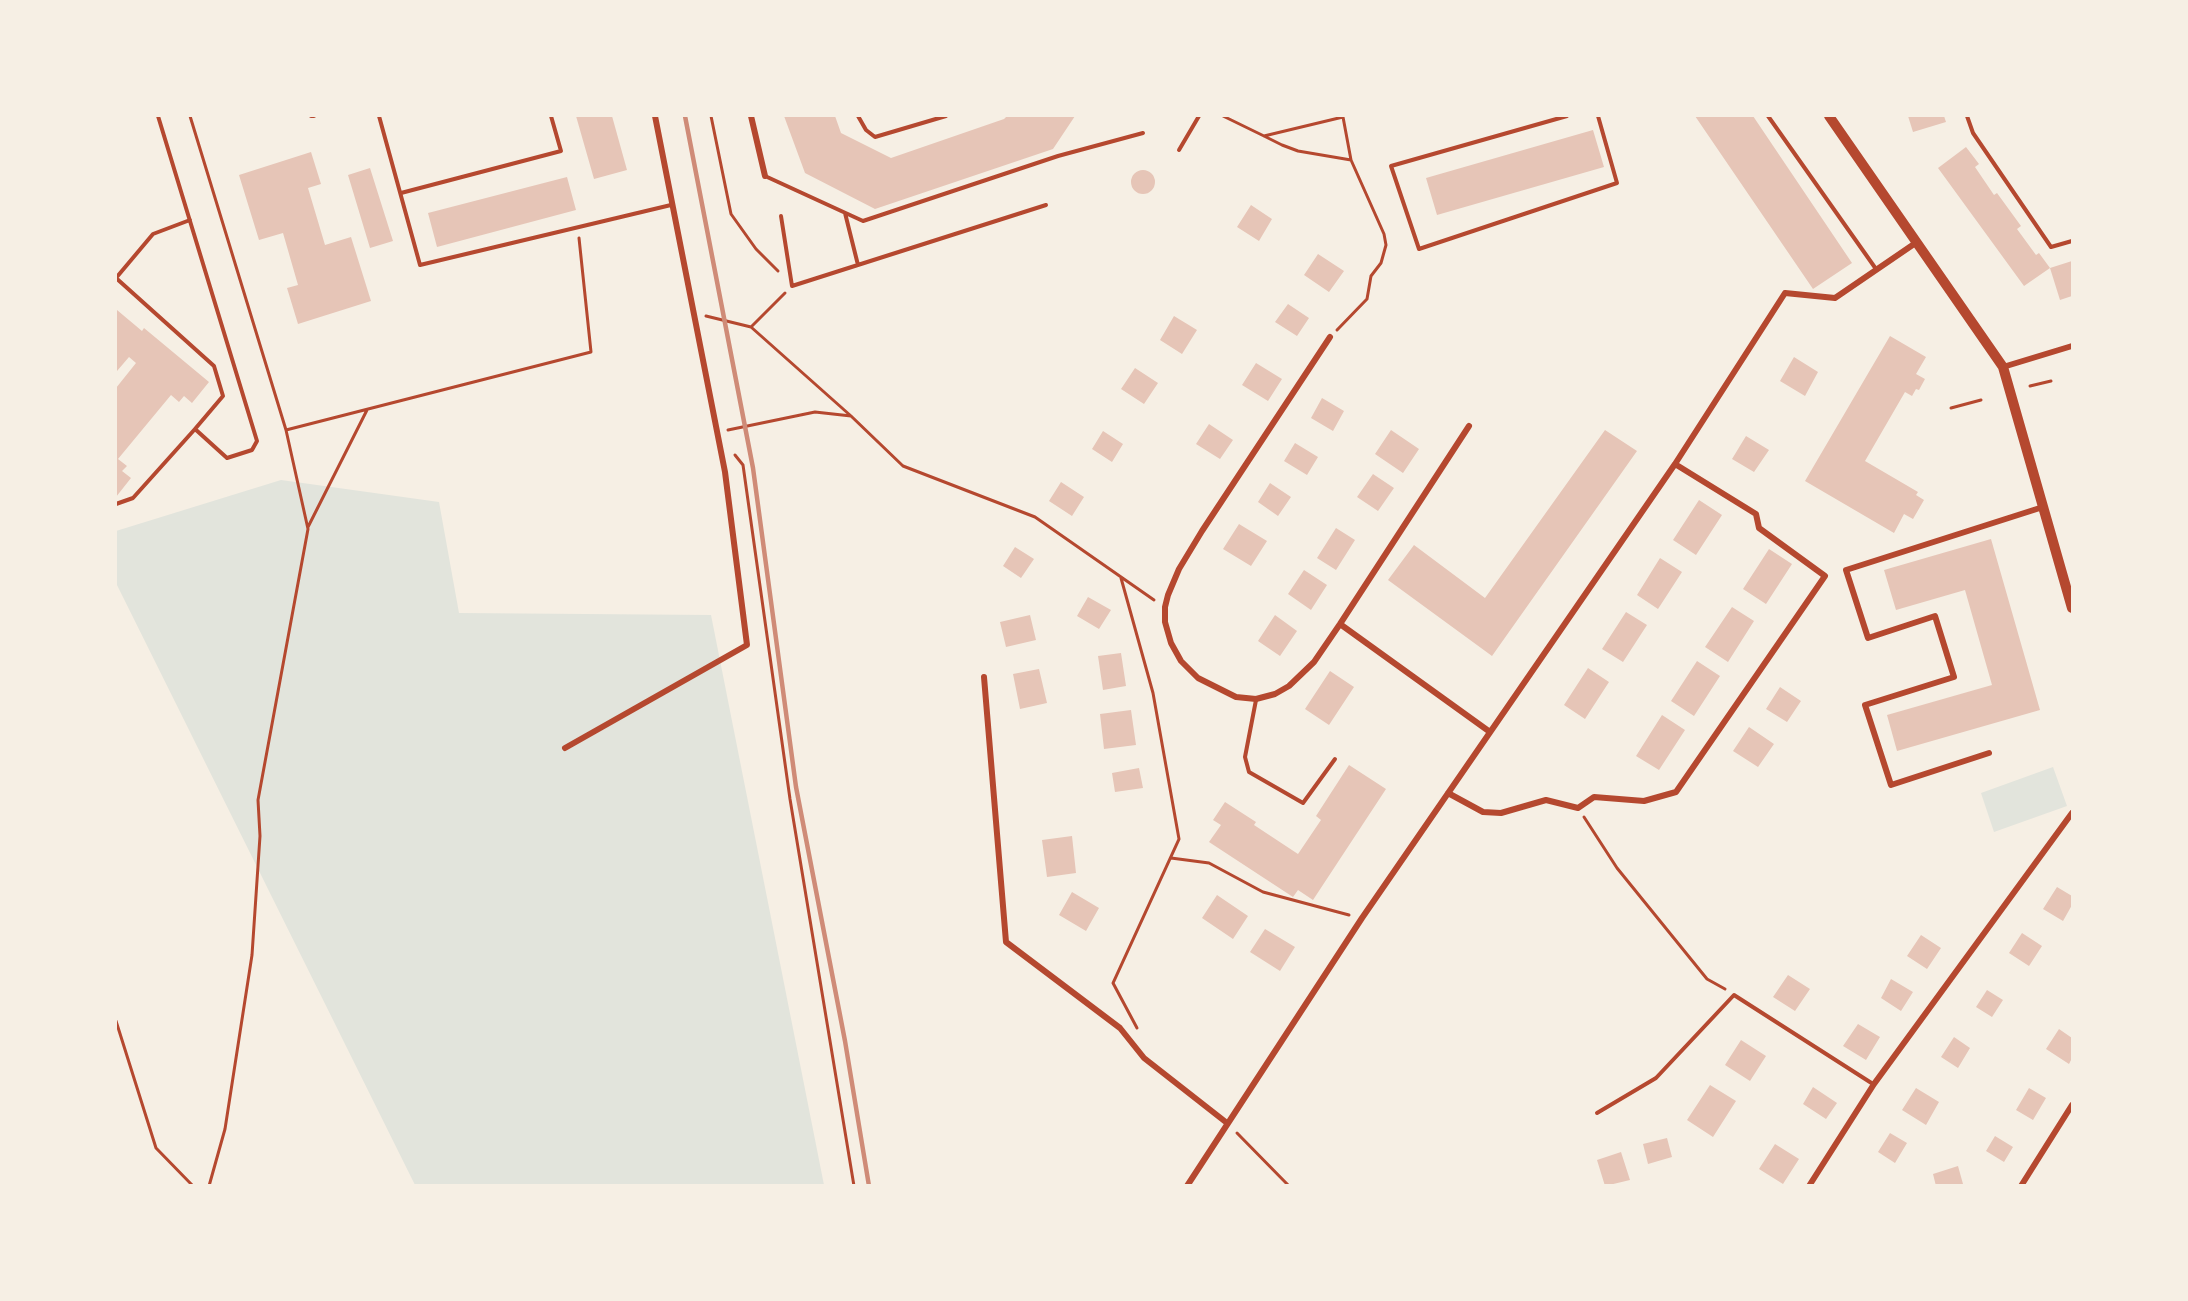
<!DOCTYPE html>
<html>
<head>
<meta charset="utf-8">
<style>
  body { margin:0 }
  #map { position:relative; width:2188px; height:1301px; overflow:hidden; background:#f6efe4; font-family:Raleway,sans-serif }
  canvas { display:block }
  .frame { position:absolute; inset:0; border:117px solid #f6efe4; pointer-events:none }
</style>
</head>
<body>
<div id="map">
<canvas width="2188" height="1301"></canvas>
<div class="frame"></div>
</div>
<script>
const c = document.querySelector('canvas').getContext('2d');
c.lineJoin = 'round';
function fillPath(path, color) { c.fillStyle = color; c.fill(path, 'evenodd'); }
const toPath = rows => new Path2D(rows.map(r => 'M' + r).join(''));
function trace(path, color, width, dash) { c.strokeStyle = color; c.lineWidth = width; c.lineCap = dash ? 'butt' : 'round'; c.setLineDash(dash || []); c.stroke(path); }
fillPath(toPath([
  [281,480,439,502,459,613,711,615,824,1185,415,1185,116,583,116,531],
  [2053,767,2067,806,1994,832,1981,793]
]), '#e2e4dc');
fillPath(toPath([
  [576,116,612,116,627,170,594,179],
  [784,116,835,116,841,133,891,158,1004,119,1007,116,1075,116,1053,149,875,209,805,173],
  [1695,116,1753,116,1852,263,1813,289],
  [1908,116,1944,116,1946,122,1913,132],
  [1593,130,1604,167,1437,215,1426,178],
  [1966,147,1979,164,1975,167,1994,195,1997,193,2021,226,2017,229,2036,255,2039,253,2050,268,2024,286,1938,168],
  [311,152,321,184,308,188,325,245,351,237,371,301,298,324,287,288,298,285,283,233,259,240,239,175],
  [370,168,393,241,370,248,348,175],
  '1131 182a12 12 0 1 1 24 0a12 12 0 1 1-24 0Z',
  [567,177,576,210,437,247,428,213],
  [1251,205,1272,219,1259,241,1237,227],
  [1318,254,1344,271,1329,292,1304,275],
  [2072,261,2072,296,2060,300,2050,268],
  [1288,304,1309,318,1297,336,1275,322],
  [117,310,142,331,144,328,209,382,192,403,184,396,179,402,171,395,118,459,127,466,122,471,131,478,116,497,116,388,136,363,129,357,117,371,116,370],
  [1174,316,1197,330,1182,354,1160,340],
  [1890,336,1926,357,1916,374,1925,379,1919,390,1916,389,1912,396,1905,392,1865,461,1918,492,1916,495,1924,500,1913,519,1904,514,1894,533,1805,481],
  [1794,357,1818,372,1805,396,1780,381],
  [1256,363,1282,379,1268,401,1242,385],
  [1135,368,1158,383,1144,404,1121,389],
  [1322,398,1344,411,1333,431,1311,418],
  [1209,424,1233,440,1220,459,1196,444],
  [1391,430,1419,449,1403,473,1375,454],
  [1605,430,1637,451,1492,656,1388,580,1414,545,1485,598],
  [1103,431,1123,444,1112,462,1092,449],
  [1746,436,1769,450,1754,472,1732,459],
  [1295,443,1318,457,1307,475,1284,461],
  [1373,474,1394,488,1378,511,1357,497],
  [1061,482,1084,497,1072,516,1049,501],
  [1270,483,1291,497,1278,516,1258,502],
  [1699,500,1722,515,1696,555,1673,540],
  [1239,524,1267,541,1251,566,1223,549],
  [1336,528,1355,540,1336,570,1317,558],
  [1991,539,2040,710,1897,751,1887,715,1992,685,1965,590,1896,610,1884,570],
  [1015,547,1034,559,1021,578,1003,566],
  [1769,549,1792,564,1766,604,1743,589],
  [1660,558,1682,572,1658,609,1637,595],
  [1304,570,1327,585,1311,610,1288,594],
  [1088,597,1111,610,1099,629,1077,616],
  [1732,607,1754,621,1728,662,1705,647],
  [1626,612,1647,625,1623,662,1602,649],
  [1030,615,1036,640,1006,647,1000,622],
  [1275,615,1297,631,1280,656,1258,641],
  [1121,653,1126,686,1103,690,1098,656],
  [1697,661,1720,676,1694,716,1671,701],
  [1588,668,1609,682,1585,719,1564,705],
  [1039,669,1047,703,1020,709,1013,674],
  [1330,671,1354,687,1329,725,1305,709],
  [1780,687,1801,701,1787,722,1766,709],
  [1131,710,1136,745,1104,749,1100,714],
  [1662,715,1685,730,1659,770,1636,756],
  [1749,727,1774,744,1758,767,1733,751],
  [1349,765,1386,789,1313,900,1298,890,1293,897,1209,842,1221,825,1213,820,1225,802,1256,822,1254,825,1298,854,1321,820,1316,816],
  [1139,768,1143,788,1115,792,1112,773],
  [1072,836,1076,873,1047,877,1042,840],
  [2057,887,2072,896,2072,905,2063,921,2043,909],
  [1072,892,1099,908,1086,931,1059,915],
  [1217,895,1248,916,1233,939,1202,918],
  [1265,929,1295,947,1280,971,1250,952],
  [2022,933,2042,946,2029,966,2009,953],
  [1921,935,1941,948,1927,969,1907,956],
  [1788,975,1810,989,1795,1011,1773,997],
  [1891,979,1913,992,1901,1011,1881,998],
  [1987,990,2003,1000,1992,1017,1976,1007],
  [1858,1024,1880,1037,1866,1060,1843,1046],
  [2059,1029,2072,1038,2072,1058,2069,1064,2046,1049],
  [1954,1037,1970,1048,1958,1068,1941,1057],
  [1741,1040,1766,1056,1750,1081,1725,1065],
  [1710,1085,1736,1101,1713,1137,1687,1120],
  [1813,1087,1837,1103,1826,1119,1803,1104],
  [1916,1088,1939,1102,1926,1125,1902,1110],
  [2029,1088,2046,1098,2033,1120,2016,1110],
  [1890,1133,1907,1143,1895,1163,1878,1152],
  [1995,1136,2013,1147,2004,1162,1986,1151],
  [1667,1138,1672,1157,1648,1164,1643,1144],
  [1775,1144,1799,1159,1783,1184,1759,1169],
  [1621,1152,1630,1180,1605,1186,1597,1160],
  [1958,1166,1963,1184,1936,1186,1933,1174]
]), '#e6c5b7');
trace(toPath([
  [190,116,286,430],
  [711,116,731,214,756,249,778,271],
  [1223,116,1264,136,1282,145,1298,151,1351,160,1343,117,1264,136],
  [706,316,751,327,851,416,903,466,1035,517,1154,600],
  [752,326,785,293],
  [1337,330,1367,299,1371,276,1381,263,1386,245,1384,234,1351,160],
  [2030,386,2051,381],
  [1951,408,1981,400],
  [728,430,815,412,851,416],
  [735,455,743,465,790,799,854,1186],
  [308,527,367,410],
  [1121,578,1153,693,1179,839,1113,983,1137,1028],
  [1584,817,1617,868,1707,979,1725,989],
  [1171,858,1209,863,1263,892,1349,915],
  [116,1021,156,1148,193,1186],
  [1237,1133,1289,1186],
  [209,1186,225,1129,252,955,260,836,258,800,308,529,286,430,591,352,579,238]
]), '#b5482f', 3);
trace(toPath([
  [311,116,314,116],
  [379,116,420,265,671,205],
  [858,116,866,130,875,137,946,116],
  [1567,116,1391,166,1419,249,1617,183,1598,116],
  [1768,116,1876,269],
  [1967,116,1973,133,2051,247,2072,241],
  [1179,150,1199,116],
  [765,176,863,221,1058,156,1143,133],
  [401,193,561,151,551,116],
  [845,213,858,265],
  [781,216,792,286,1046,205],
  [116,278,214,366,223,396,195,429,227,458,252,450,257,441,158,116],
  [116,278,153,234,190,220],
  [116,504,133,498,195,429],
  [1256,700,1245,757,1249,772,1303,803,1335,759],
  [1597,1113,1656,1078,1734,995,1873,1084]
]), '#b5482f', 4);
trace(toPath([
  [751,116,765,176],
  [1330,337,1202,531,1179,569,1168,595,1165,607,1165,622,1171,643,1181,661,1198,678,1236,697,1256,699,1275,694,1289,686,1314,662,1340,624,1469,426],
  [2003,367,2072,346],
  [1340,624,1490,732],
  [984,677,1006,942,1120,1028,1144,1058,1227,1123],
  [565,748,747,645,725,472,655,116],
  [1989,753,1891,785,1865,705,1954,677,1935,616,1868,638,1846,570,2043,507],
  [1448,793,1483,812,1501,813,1546,800,1578,808,1594,797,1644,801,1676,792,1825,576,1759,528,1756,514,1675,464],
  [1187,1186,1362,918,1675,464,1785,293,1835,298,1917,242],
  [1809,1186,1874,1084,2072,813],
  [2021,1186,2072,1105]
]), '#b5482f', 6);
trace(toPath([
  [1829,116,2003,367,2072,608]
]), '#b5482f', 10);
trace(toPath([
  [685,116,753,468,796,787,845,1041,869,1186]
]), '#cf8b77', 4.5);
</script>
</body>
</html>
